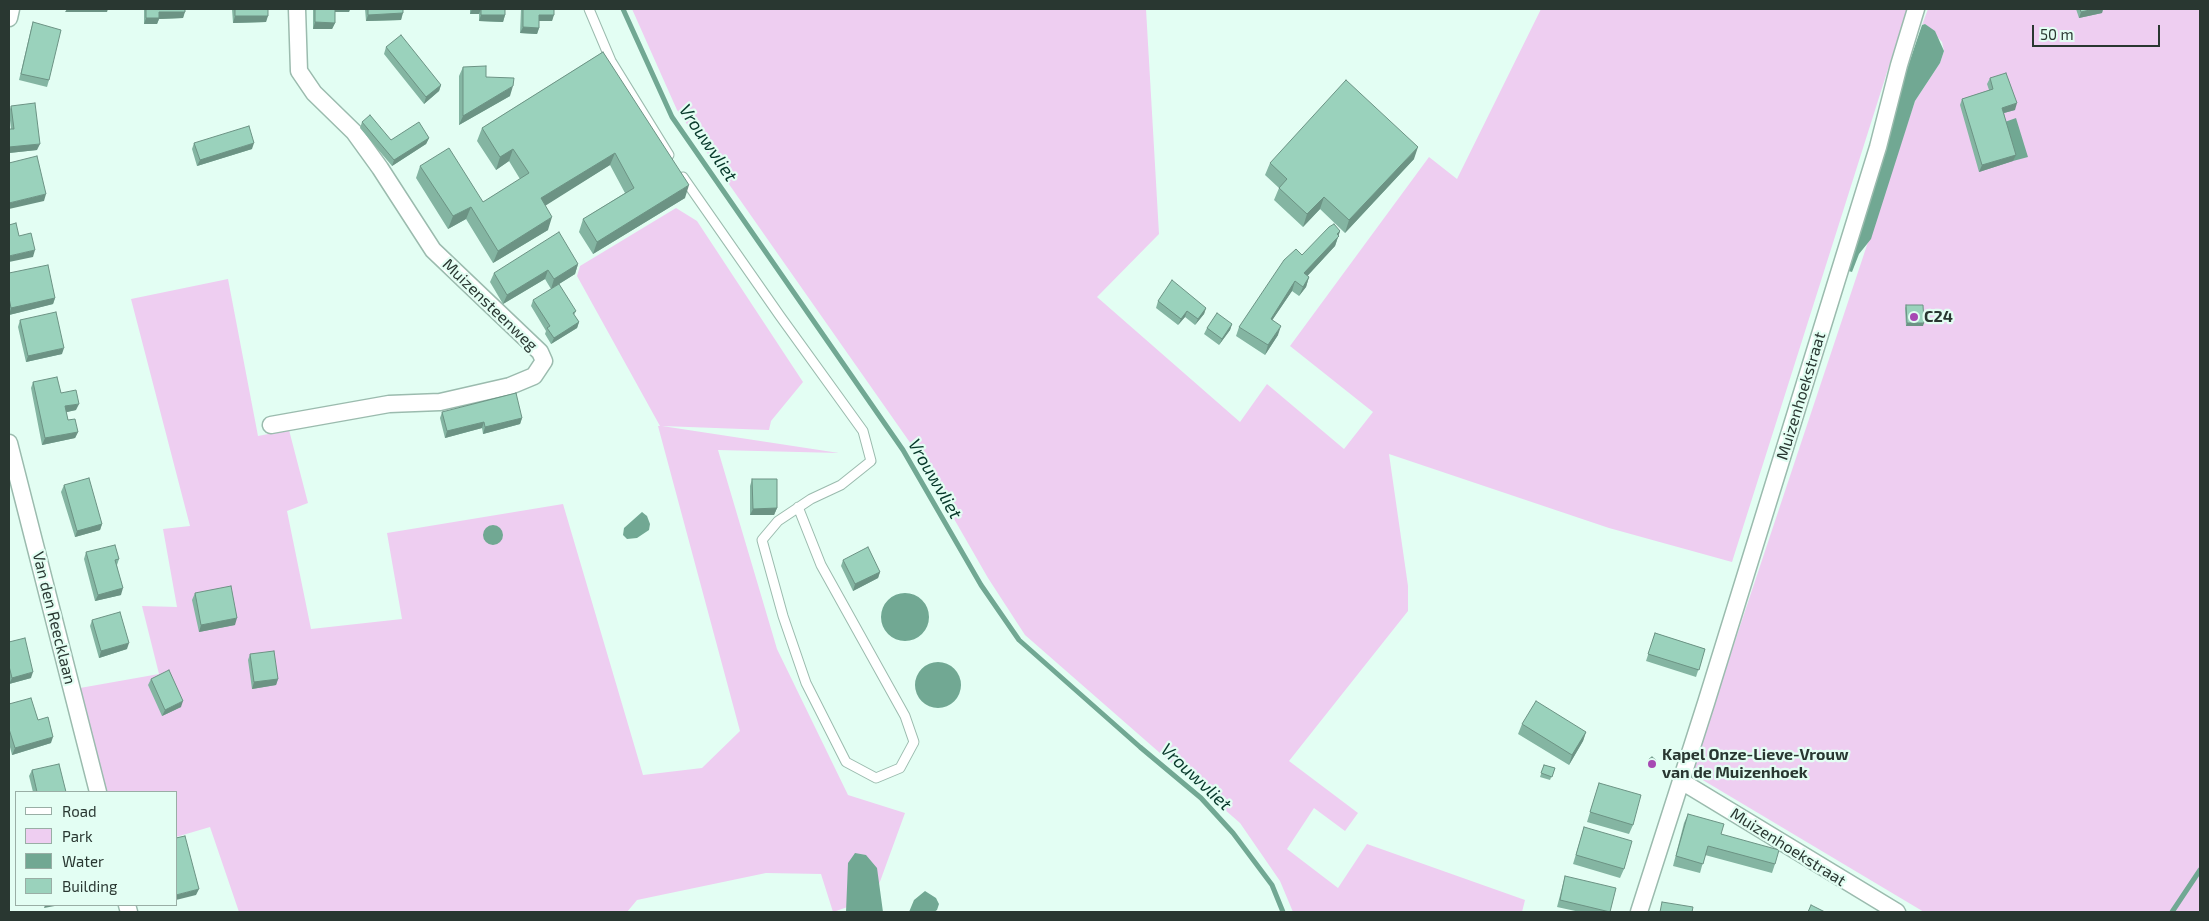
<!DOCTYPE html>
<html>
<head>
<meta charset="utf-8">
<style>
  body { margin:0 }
  #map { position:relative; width:2209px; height:921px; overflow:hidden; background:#e3fef3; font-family:"Exo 2",sans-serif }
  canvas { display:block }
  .frame { position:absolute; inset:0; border:10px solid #293731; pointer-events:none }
  .legend { position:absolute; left:15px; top:791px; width:162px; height:115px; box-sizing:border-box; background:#e3fef3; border:1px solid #99aea5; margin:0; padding:6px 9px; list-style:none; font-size:15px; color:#293731 }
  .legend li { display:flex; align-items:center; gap:10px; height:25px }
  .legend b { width:25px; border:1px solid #99aea5 }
  .scale { position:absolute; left:2032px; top:25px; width:128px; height:22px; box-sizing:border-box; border:2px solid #293731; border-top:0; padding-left:6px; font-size:15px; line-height:18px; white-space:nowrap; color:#293731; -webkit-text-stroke:4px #e3fef3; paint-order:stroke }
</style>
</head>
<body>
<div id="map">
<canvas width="2209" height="921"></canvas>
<div class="frame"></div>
<ul class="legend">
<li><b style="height:6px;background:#fff"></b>Road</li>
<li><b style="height:14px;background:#eecef1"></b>Park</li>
<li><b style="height:14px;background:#71a893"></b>Water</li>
<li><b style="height:14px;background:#9ad2bc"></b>Building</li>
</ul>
<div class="scale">50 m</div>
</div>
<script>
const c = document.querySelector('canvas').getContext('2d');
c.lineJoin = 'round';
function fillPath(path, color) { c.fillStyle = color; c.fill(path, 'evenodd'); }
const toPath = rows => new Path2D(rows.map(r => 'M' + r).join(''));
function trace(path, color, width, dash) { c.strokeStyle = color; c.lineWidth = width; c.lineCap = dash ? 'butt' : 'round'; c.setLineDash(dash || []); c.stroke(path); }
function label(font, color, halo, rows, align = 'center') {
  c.font = font + ' "Exo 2",sans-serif'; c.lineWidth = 4.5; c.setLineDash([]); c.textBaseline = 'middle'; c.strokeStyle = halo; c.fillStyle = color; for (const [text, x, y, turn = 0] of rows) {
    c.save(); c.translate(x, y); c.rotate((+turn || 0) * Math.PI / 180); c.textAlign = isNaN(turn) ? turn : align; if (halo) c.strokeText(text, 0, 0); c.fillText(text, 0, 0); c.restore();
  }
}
fillPath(toPath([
  [632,9,1146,9,1159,234,1097,297,1240,422,1267,384,1344,449,1373,412,1290,346,1429,157,1457,179,1541,9,1907,9,1732,562,1609,528,1389,454,1408,586,1408,611,1289,761,1358,813,1345,831,1314,808,1287,849,1338,888,1367,844,1525,900,1522,912,1293,912,1280,881,1240,823,1025,635,988,578,911,444,677,110],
  [1928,9,2200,9,2200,912,1924,912,1691,773,1915,101,1940,63,1944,51,1942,42,1925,24,1922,25],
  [676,208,697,221,803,382,771,421,769,430,662,426,839,453,718,450,777,649,848,795,905,813,874,898,833,912,821,874,766,873,637,900,627,912,239,912,210,827,176,837,176,792,106,792,80,688,159,674,142,606,177,607,163,529,190,526,131,299,228,279,258,436,289,430,308,503,287,511,311,629,402,619,387,533,563,504,643,775,702,768,740,731,658,426,660,426,577,276,580,266]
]), '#eecef1');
fillPath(toPath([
  [1925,24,1935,31,1944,51,1940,63,1915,101,1871,239,1859,254,1852,272,1845,270,1905,75,1922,25],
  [2016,118,2028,157,2013,161,2002,123],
  [642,512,647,516,650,524,649,530,637,538,627,539,623,535,624,528],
  '483 535a10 10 0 1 1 20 0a10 10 0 1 1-20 0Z',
  '881 617a24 24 0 1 1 48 0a24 24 0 1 1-48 0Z',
  '915 685a23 23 0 1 1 46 0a23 23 0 1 1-46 0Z',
  [855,853,866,855,877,868,883,912,846,912,848,863],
  [925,891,936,898,939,904,937,910,934,912,909,912,914,900]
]), '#71a893');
trace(toPath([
  [623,9,672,117,903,450,981,585,1019,640,1140,747,1201,798,1233,833,1272,885,1283,912],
  [2172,912,2200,870]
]), '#71a893', 5);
const service = toPath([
  [589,9,611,61,669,155],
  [683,177,780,316,863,431,871,461,841,485,811,499,778,521,762,540,783,616,806,683,846,762,876,778,900,768,914,742,905,716,821,565,798,507]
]);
const minor = toPath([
  [9,18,11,9],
  [271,425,389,404,440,402,510,386,534,376,544,361,540,352,433,250,380,168,354,132,314,93,299,71,297,9],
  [9,443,98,792],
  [1681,781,1897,912],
  [127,905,129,912],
  [1639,912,1706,703,1878,147,1899,65,1916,9]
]);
trace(service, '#9bbbae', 11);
trace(minor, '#9bbbae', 19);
trace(service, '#fff', 9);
trace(minor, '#fff', 16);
fillPath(toPath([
  [144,9,185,9,183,18,159,19,157,24,144,24],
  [232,9,268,9,266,22,233,23],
  [313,9,350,9,349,12,335,12,335,23,332,29,313,29],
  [365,9,403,9,401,20,366,21],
  [470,9,505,9,505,15,503,22,479,21,479,14,470,14],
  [521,9,554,9,552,21,539,21,539,28,537,34,520,33],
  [2076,9,2103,9,2102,13,2079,18],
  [33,22,49,80,47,87,19,80,31,29],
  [386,47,441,85,439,91,424,104,384,54],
  [603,52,685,198,593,254,579,232,583,219,625,193,610,165,545,205,548,230,493,263,466,219,448,229,416,178,420,166,483,202,520,179,509,161,496,170,477,141,482,128],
  [463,67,486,77,510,96,459,125,459,76],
  [1990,78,2015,110,2004,113,2013,161,1979,172,1960,105,1962,99,1989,90,1987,84],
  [11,106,37,150,9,153,9,129,11,129,9,112],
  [362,122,391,140,429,138,426,144,392,166,360,128],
  [194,143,252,149,197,166,192,149],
  [1414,159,1345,233,1320,209,1303,227,1274,200,1279,188,1265,175,1270,163],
  [1340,231,1335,246,1307,276,1309,277,1306,287,1299,296,1292,291,1272,320,1278,335,1265,355,1236,336,1239,327,1302,255],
  [578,264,575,274,551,289,545,279,503,304,490,282,494,273],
  [9,273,55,298,53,304,9,315],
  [533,300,576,311,574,315,579,322,577,328,551,344,545,334,546,331,531,306],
  [1158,301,1206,308,1204,314,1195,325,1185,317,1178,325,1156,308],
  [1906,305,1923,326,1906,326,1905,308],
  [20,320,62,354,26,362,18,327],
  [1232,324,1230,330,1219,345,1204,334,1207,328],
  [33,382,61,393,76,410,66,412,68,420,78,432,75,438,42,445,31,388],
  [442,412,522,418,520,424,483,434,482,428,445,438,440,418],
  [752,479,777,508,774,515,750,515,750,486],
  [64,485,102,524,100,530,75,537,61,492],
  [86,552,119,559,117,565,121,595,95,601,84,559],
  [843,560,880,572,878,578,853,591,841,566],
  [195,593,235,625,199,632,192,600],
  [92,620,127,649,99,658,90,626],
  [1655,633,1705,649,1696,677,1646,661],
  [9,642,31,678,9,684],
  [250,654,278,679,276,685,252,689,248,660],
  [151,679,181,707,162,716,148,685],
  [9,704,38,720,51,743,12,755,9,743],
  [1522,724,1586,732,1583,741,1569,765,1518,734],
  [1649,759,1655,763,1653,767,1647,762],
  [1544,765,1555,768,1550,780,1540,777],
  [32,770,66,792,33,792,29,776],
  [1599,783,1633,825,1629,834,1587,822],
  [1688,814,1721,834,1775,864,1772,873,1705,855,1700,873,1673,866,1684,823],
  [1584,827,1624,869,1620,878,1573,864],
  [1565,876,1610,912,1580,912,1557,907]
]), '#84b5a2');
fillPath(toPath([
  [67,9,108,9,107,12,65,12],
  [334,9,350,9,349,12,332,12],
  [472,9,481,9,479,14,470,14],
  [2094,9,2103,9,2102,13,2079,18,2081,12],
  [159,12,185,12,183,18,159,19,157,24,144,24,146,18],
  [403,13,401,20,366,21,368,15],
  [481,15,505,15,503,22,479,21],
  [539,15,554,15,552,21,537,21],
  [235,16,268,16,266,22,233,23],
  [315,22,335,23,332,29,313,29],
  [523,27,539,28,537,34,520,33],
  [441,85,439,91,424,104,426,97],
  [513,86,510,96,459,125,463,116],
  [2017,103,2015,110,2000,114,2002,108],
  [429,138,426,144,392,166,394,160],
  [254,143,252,149,197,166,200,160],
  [40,144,37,150,9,153,9,147],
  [1418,147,1414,159,1345,233,1349,220],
  [513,149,509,161,496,170,500,157],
  [615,153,610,165,537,211,541,198],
  [2016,155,2013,161,1979,172,1982,165],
  [689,185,685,198,593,254,597,242],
  [46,194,44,201,9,209,9,203],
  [1324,197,1320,209,1303,227,1307,214],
  [471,207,466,219,448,229,453,216],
  [552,217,548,230,493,263,498,251],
  [1340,231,1335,246,1301,283,1304,273,1337,234],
  [35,250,33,257,9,262,9,256],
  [578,264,575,274,551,289,554,279],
  [548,270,545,279,503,304,507,295],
  [1309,277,1306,287,1299,296,1303,287],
  [1295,281,1292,291,1267,328,1271,319],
  [55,298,53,304,9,315,11,308],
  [1206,308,1204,314,1195,325,1198,319],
  [1187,311,1185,317,1178,325,1181,319],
  [579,322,577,328,551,344,554,338],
  [1907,323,1924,323,1923,326,1906,326],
  [1232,324,1230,330,1219,345,1222,339],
  [1281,326,1278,335,1265,355,1268,345],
  [64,348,62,354,26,362,28,356],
  [79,404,76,410,63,413,65,406],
  [522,418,520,424,483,434,485,427],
  [484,422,482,428,445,438,447,431],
  [78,432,75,438,42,445,45,438],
  [777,508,774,515,750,515,753,509],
  [102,524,100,530,75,537,77,531],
  [880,572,878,578,853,591,855,584],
  [123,588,121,595,95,601,98,595],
  [237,618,235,625,199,632,201,625],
  [129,643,127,649,99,658,101,651],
  [33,672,31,678,9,684,12,678],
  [278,679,276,685,252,689,254,682],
  [183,701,181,707,162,716,165,710],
  [1586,732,1583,741,1569,765,1572,755],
  [53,737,51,743,12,755,15,748],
  [199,889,196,895,176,900,176,895],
  [45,905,60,905,44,908]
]), '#6c9384');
const building = toPath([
  [146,9,185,9,185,12,159,12,159,18,146,18,146,9],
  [235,9,268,9,268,16,235,16,235,9],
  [315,9,335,9,335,23,315,22,315,9],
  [368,9,403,9,403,13,368,15,368,9],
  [481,9,505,9,505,15,481,15,481,9],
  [523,9,554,9,554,15,539,15,539,28,523,27,523,9],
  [2080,9,2094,9,2081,12,2080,9],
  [33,22,61,30,49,80,21,74,33,22],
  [401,35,441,85,426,97,386,47,401,35],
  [603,52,689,185,597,242,583,219,634,188,615,153,541,198,552,217,498,251,471,207,453,216,420,166,449,148,483,202,529,173,513,149,500,157,482,128,603,52],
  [486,66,486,77,514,78,513,86,463,116,463,67,486,66],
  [2006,73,2017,103,2002,108,2016,155,1982,165,1962,99,1993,89,1990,78,2006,73],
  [1346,80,1418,147,1349,220,1324,197,1307,214,1279,188,1287,179,1270,163,1346,80],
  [35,103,40,144,9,147,9,129,14,129,11,106,35,103],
  [370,115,391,140,419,122,429,138,394,160,362,122,370,115],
  [249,126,254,143,200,160,194,143,249,126],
  [37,156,46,194,9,203,9,163,37,156],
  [16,223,19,236,31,233,35,250,9,256,9,225,16,223],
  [1334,224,1340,231,1337,234,1339,236,1304,273,1309,277,1303,287,1295,281,1271,319,1281,326,1268,345,1239,327,1284,260,1296,249,1302,255,1329,227,1334,224],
  [559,232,578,264,554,279,548,270,507,295,494,273,559,232],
  [48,265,55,298,11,308,9,298,9,273,48,265],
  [1172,280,1206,308,1198,319,1187,311,1181,319,1158,301,1172,280],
  [559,284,576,311,573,313,579,322,554,338,547,328,550,326,533,300,559,284],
  [1906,305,1923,305,1924,323,1907,323,1906,305],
  [56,312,64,348,28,356,20,320,56,312],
  [1217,313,1232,324,1222,339,1207,328,1217,313],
  [57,377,61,393,76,390,79,404,65,406,68,420,75,419,78,432,45,438,33,382,57,377],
  [516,393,522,418,485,427,484,422,447,431,442,412,516,393],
  [89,478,102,524,77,531,64,485,89,478],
  [752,479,777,479,777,508,753,509,752,479],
  [115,545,119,559,115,560,123,588,98,595,86,552,115,545],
  [868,547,880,572,855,584,843,560,868,547],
  [231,586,237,618,201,625,195,593,231,586],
  [120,612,129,643,101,651,92,620,120,612],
  [1655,633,1705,649,1699,670,1648,654,1655,633],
  [25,638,33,672,12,678,9,666,9,642,25,638],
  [274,651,278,679,254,682,250,654,274,651],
  [169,670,183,701,165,710,151,679,169,670],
  [31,698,38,720,48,717,53,737,15,748,9,729,9,704,31,698],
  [1536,701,1586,732,1572,755,1522,724,1536,701],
  [1652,757,1656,760,1654,764,1649,759,1652,757],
  [59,764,66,792,37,792,32,770,59,764],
  [1544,765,1555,768,1552,777,1541,773,1544,765],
  [1599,783,1641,795,1633,825,1590,812,1599,783],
  [1688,814,1724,824,1721,834,1779,850,1775,864,1708,846,1703,864,1676,856,1688,814],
  [1584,827,1632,841,1624,869,1576,855,1584,827],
  [185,836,199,889,176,895,176,838,185,836],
  [1565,876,1616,888,1610,912,1560,900,1565,876],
  [1662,902,1693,907,1692,912,1660,912,1662,902],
  [1811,905,1825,912,1808,912,1811,905]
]);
fillPath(building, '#9ad2bc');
trace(building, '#6c9384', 1);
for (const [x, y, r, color] of [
  [1914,317,5,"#a749b3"],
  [1652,764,5,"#a749b3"]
]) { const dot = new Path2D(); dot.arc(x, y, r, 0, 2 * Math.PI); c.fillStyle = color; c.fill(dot); trace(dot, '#e3fef3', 2); }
label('16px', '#293731', '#e3fef3', [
  ["Muizensteenweg",490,305,44],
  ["Muizenhoekstraat",1801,396,-73],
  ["Van den Reecklaan",54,618,76],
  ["Muizenhoekstraat",1788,847,32]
]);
label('bold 16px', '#293731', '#e3fef3', [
  ["C24",1924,317],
  ["Kapel Onze-Lieve-Vrouw",1662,755],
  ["van de Muizenhoek",1662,773]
], 'left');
label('italic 18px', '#06382a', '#e3fef3', [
  ["Vrouwvliet",708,143,56],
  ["Vrouwvliet",935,479,60],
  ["Vrouwvliet",1196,777,43]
]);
</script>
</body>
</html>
